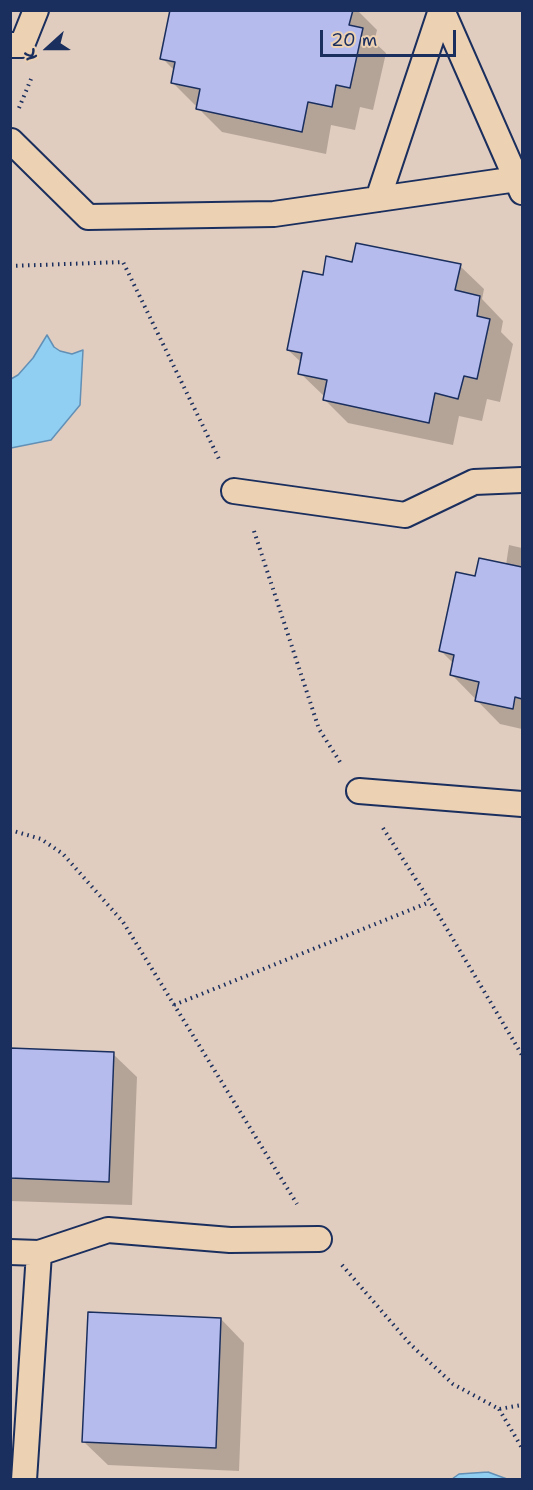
<!DOCTYPE html>
<html>
<head>
<meta charset="utf-8">
<style>
  body { margin:0 }
  #map { position:relative; width:533px; height:1490px; overflow:hidden; background:#e1cdbf; font-family:"Shantell Sans",sans-serif }
  canvas { display:block }
  .frame { position:absolute; inset:0; border:12px solid #1b2f5e; pointer-events:none }
  .north { position:absolute; left:18px; top:18px; width:60px; height:60px; -webkit-text-stroke:4px #ecd1b3; paint-order:stroke; rotate:249deg; font-size:16px; font-weight:700; line-height:24px; text-align:center; color:#1b2f5e }
  .north::after { content:''; display:block; margin:auto; width:21px; height:27px; background:#1b2f5e; clip-path:polygon(50% 0,100% 100%,50% 72%,0 100%) }
  .scale { position:absolute; left:320px; top:30px; width:136px; height:27px; box-sizing:border-box; border:3px solid #1b2f5e; border-top:0; padding-left:8px; font-size:18px; line-height:21px; white-space:nowrap; color:#1b2f5e; -webkit-text-stroke:4px #ecd1b3; paint-order:stroke }
</style>
</head>
<body>
<div id="map">
<canvas width="533" height="1490"></canvas>
<div class="frame"></div>
<div class="north">K</div>
<div class="scale">20 m</div>
</div>
<script>
const c = document.querySelector('canvas').getContext('2d');
c.lineJoin = 'round';
function fillPath(path, color) { c.fillStyle = color; c.fill(path, 'evenodd'); }
const toPath = rows => new Path2D(rows.map(r => 'M' + r).join(''));
function trace(path, color, width, dash) { c.strokeStyle = color; c.lineWidth = width; c.lineCap = dash ? 'butt' : 'round'; c.setLineDash(dash || []); c.stroke(path); }
const water = toPath([
  [47,335,54,347,60,351,72,354,83,350,80,405,51,440,11,448,11,379,18,375,33,358,47,335],
  [488,1472,507,1479,452,1479,459,1474,488,1472]
]);
fillPath(water, '#90cff1');
trace(water, '#618fb6', 1.5);
fillPath(toPath([
  [172,10,357,10,377,30,374,42,386,53,373,110,360,107,355,130,331,125,326,154,222,132,172,82,175,71,162,58],
  [353,264,460,266,484,289,482,299,503,321,501,332,513,344,500,402,487,399,482,421,459,416,453,445,348,423,324,399,325,397,300,373,302,363,288,350,324,277],
  [509,545,522,548,522,729,500,724,451,674,454,664,441,651,476,578,506,565],
  [10,1049,113,1054,137,1077,132,1205,10,1201],
  [221,1319,244,1343,239,1471,108,1465,84,1442]
]), '#0003');
const building = toPath([
  [170,10,353,10,349,25,363,28,350,88,336,85,332,107,308,102,302,132,196,109,200,89,171,83,175,62,160,59,170,10],
  [356,243,461,264,455,290,480,296,477,316,490,319,477,379,464,376,458,399,435,393,429,423,323,400,327,380,298,374,302,353,287,350,303,271,323,275,326,256,352,262,356,243],
  [479,558,522,567,522,699,515,697,513,709,475,701,479,682,450,675,454,655,439,651,456,572,475,576,479,558],
  [10,1048,114,1052,109,1182,10,1178,10,1048],
  [88,1312,221,1318,216,1448,82,1442,88,1312]
]);
fillPath(building, '#b5bced');
trace(building, '#1b2f5e', 1.5);
const lane = toPath([
  [442,10,522,192],
  [10,45,22,45,36,10],
  [11,141,88,217,274,214,517,179],
  [378,199,441,10],
  [234,491,405,515,474,482,522,480],
  [359,791,522,804],
  [10,1252,39,1253,24,1480],
  [39,1253,108,1230,230,1240,319,1239]
]);
trace(lane, '#1b2f5e', 28);
trace(toPath([
  [19,108,31,79],
  [10,266,123,262,219,459],
  [254,531,319,729,340,762],
  [383,828,438,914,522,1055],
  [10,830,41,839,63,854,123,922,297,1204],
  [174,1005,430,902],
  [342,1265,410,1344,453,1384,499,1409,522,1405],
  [499,1409,522,1448]
]), '#1b2f5e', 4, [1.5, 4.5]);
trace(lane, '#ecd1b3', 24);
</script>
</body>
</html>
